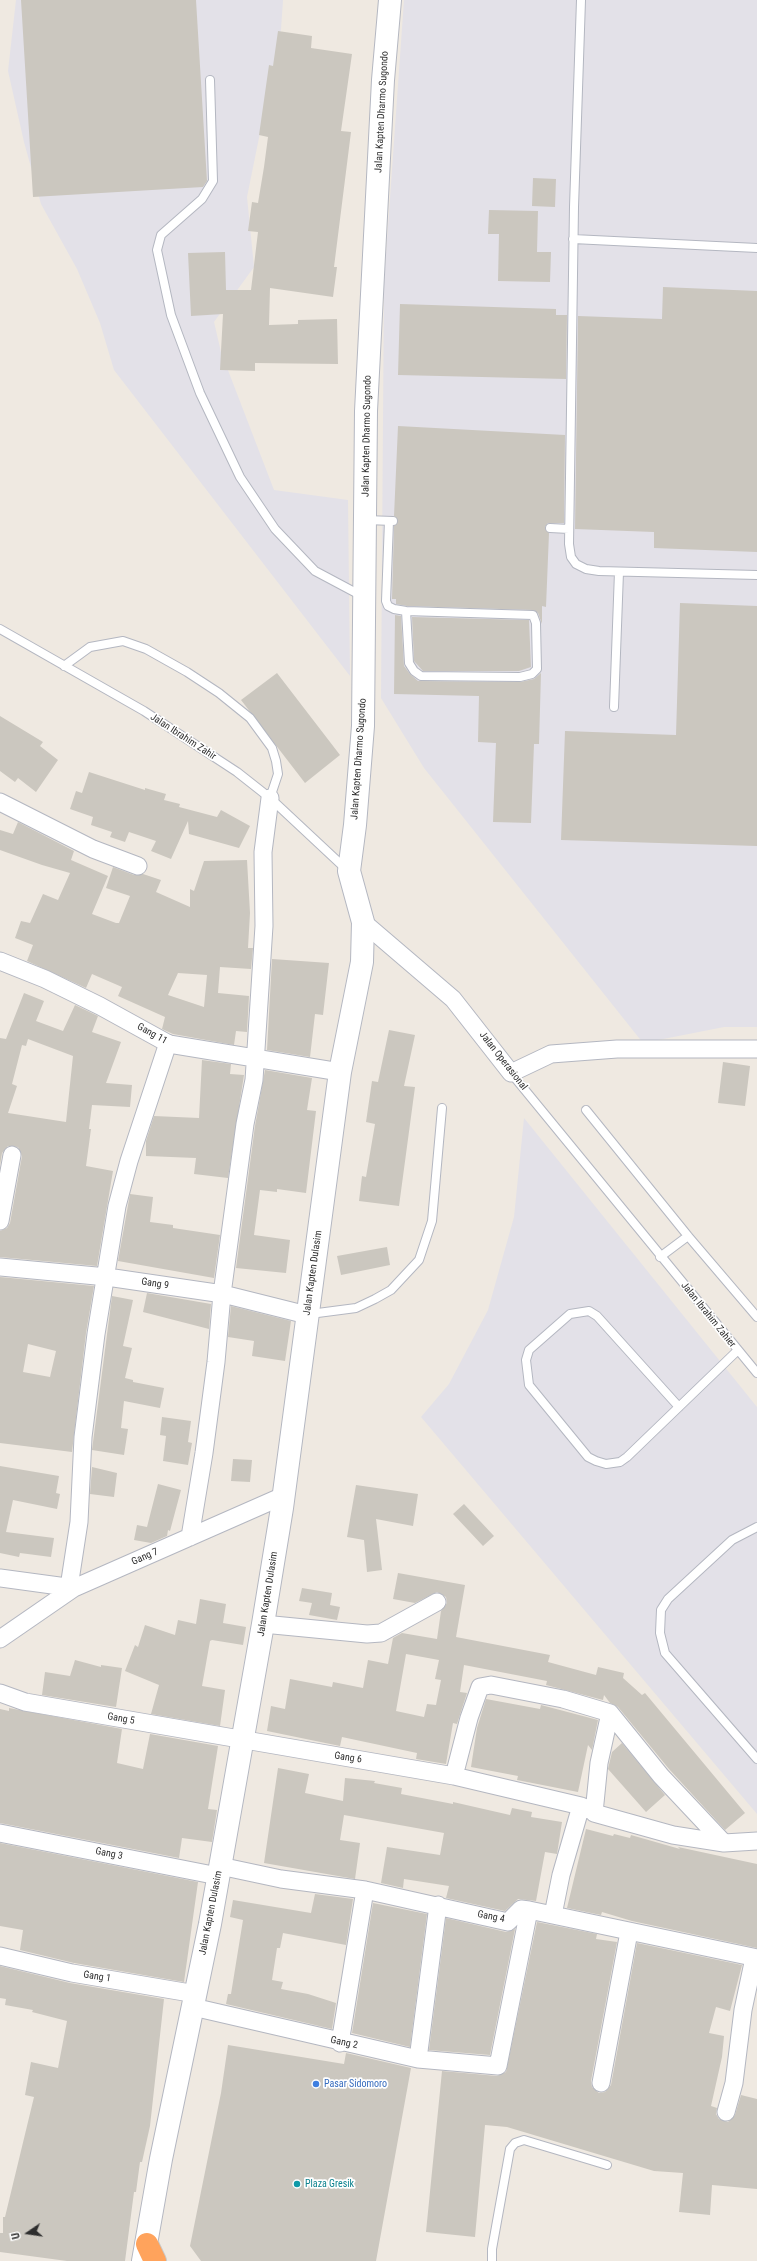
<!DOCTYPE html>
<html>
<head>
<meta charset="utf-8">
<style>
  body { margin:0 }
  #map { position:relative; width:757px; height:2261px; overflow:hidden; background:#efe9e1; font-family:"Roboto Condensed",sans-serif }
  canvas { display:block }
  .north { position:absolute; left:8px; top:2213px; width:40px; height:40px; -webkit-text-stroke:3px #fff; paint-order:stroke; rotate:257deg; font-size:11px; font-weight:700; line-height:16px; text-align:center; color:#2e2e2e }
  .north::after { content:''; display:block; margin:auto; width:14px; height:18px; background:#2e2e2e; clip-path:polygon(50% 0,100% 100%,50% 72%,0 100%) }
</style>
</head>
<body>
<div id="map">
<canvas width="757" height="2261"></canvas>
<div class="north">U</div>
</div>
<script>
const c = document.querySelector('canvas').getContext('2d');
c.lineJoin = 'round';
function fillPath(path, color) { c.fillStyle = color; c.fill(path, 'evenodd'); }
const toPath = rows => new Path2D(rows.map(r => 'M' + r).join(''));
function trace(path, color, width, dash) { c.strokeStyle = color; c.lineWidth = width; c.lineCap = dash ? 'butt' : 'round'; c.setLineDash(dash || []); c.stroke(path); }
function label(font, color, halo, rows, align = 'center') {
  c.font = font + ' "Roboto Condensed",sans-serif'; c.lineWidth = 3.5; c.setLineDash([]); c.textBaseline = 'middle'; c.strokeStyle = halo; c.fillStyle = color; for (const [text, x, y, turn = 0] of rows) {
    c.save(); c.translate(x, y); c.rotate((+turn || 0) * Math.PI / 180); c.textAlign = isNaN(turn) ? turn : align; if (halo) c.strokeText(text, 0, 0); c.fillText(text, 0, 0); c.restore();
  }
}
fillPath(toPath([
  [16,0,283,0,281,29,247,197,254,267,214,322,221,352,274,490,348,500,350,676,114,370,100,323,77,269,41,204,24,142,8,71],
  [404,0,757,0,757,1027,724,1027,643,1043,424,768,381,698,384,283],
  [524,1118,757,1407,757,1814,421,1417,449,1384,488,1310,514,1217]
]), '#e3e1e8');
fillPath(toPath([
  [21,0,196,0,207,181,203,187,33,197],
  [278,31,312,36,311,48,352,54,341,131,351,132,334,267,337,267,333,297,270,288,269,325,298,324,298,320,337,319,338,364,255,363,255,371,220,370,223,314,191,316,188,253,225,252,226,290,251,290,258,232,248,231,252,202,258,203,264,167,268,137,259,135,269,65,273,66],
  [533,178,556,179,555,207,532,206],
  [489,210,538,211,537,252,551,252,550,282,498,281,499,234,488,234],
  [663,287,757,291,757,552,654,548,654,532,575,529,578,316,662,319],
  [400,304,556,309,556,315,567,315,566,379,398,375],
  [398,426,565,435,564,523,548,523,545,527,549,533,546,607,542,606,542,624,538,613,533,610,407,606,396,604,396,599,392,599,394,526,398,521,394,516],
  [680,603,757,606,757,846,561,840,565,731,676,735],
  [395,615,401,616,404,666,410,674,418,681,520,682,534,679,541,673,539,744,534,744,531,823,493,822,496,743,478,742,479,696,394,694],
  [412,617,529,620,531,667,519,671,423,671,414,661],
  [277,673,340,755,305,783,241,700],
  [0,716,43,742,40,746,58,760,36,792,18,778,15,782,0,771],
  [89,772,145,790,145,788,166,794,164,800,180,804,179,807,217,817,221,810,250,826,239,848,189,834,188,821,171,859,151,851,156,841,129,832,125,842,110,837,112,832,91,825,93,817,70,809,76,791,82,793],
  [18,822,74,851,71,860,108,876,92,914,116,923,119,923,130,896,106,888,113,867,134,875,143,874,161,880,156,892,190,907,190,889,194,891,204,861,247,860,250,913,248,948,253,948,251,969,220,967,218,993,249,996,247,1032,236,1031,234,1045,173,1034,162,1029,165,1017,118,996,122,987,92,974,86,988,27,961,33,945,15,938,21,921,30,923,43,894,58,900,70,873,42,865,0,850,0,830,13,834],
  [178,973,207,975,204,1007,168,995],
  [272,959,329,963,323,1015,315,1014,310,1057,267,1050],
  [24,993,44,1001,36,1021,63,1031,75,1005,98,1016,92,1032,121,1042,106,1083,132,1085,130,1107,92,1105,89,1129,91,1129,86,1166,113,1171,97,1266,0,1257,0,1231,7,1228,10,1223,22,1156,18,1147,8,1146,2,1153,0,1165,0,1038,6,1039],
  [28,1039,73,1056,66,1122,8,1113,17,1086,12,1084,22,1045,26,1046],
  [389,1030,415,1035,404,1086,415,1087,399,1206,359,1201,362,1176,366,1177,375,1124,366,1122,372,1081,378,1082],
  [202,1060,231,1064,230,1074,244,1075,228,1178,194,1174,196,1158,146,1156,146,1141,154,1116,199,1118],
  [723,1062,750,1066,745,1106,718,1103],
  [265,1070,312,1078,307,1110,316,1111,306,1193,277,1189,277,1192,260,1190,254,1235,290,1240,286,1273,236,1268,255,1126],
  [130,1194,153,1197,150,1222,173,1225,173,1228,220,1235,214,1278,118,1261],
  [387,1247,390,1265,341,1275,337,1256],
  [0,1277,94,1286,86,1333,72,1452,0,1443],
  [28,1344,56,1351,50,1377,23,1372],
  [147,1293,211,1304,209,1329,143,1312],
  [112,1296,133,1300,123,1346,132,1348,125,1378,133,1380,133,1382,164,1388,160,1408,124,1401,121,1428,128,1429,124,1455,92,1450],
  [231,1306,291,1321,285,1361,252,1356,254,1341,228,1337],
  [162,1417,191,1421,188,1442,192,1443,188,1465,163,1461,166,1436,160,1435],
  [233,1459,252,1460,250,1482,231,1481],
  [0,1466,59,1476,56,1493,60,1494,57,1509,13,1500,6,1532,54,1538,51,1557,20,1553,19,1557,0,1553],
  [92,1467,117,1473,114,1497,90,1494],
  [158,1484,181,1490,170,1531,168,1530,167,1536,151,1543,134,1540,137,1525,147,1527],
  [356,1485,418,1494,413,1526,376,1519,382,1570,367,1572,364,1540,347,1537],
  [464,1504,494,1536,483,1546,453,1514],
  [398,1573,465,1585,456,1637,550,1655,548,1662,596,1675,598,1667,624,1673,623,1678,642,1695,645,1693,745,1813,725,1830,669,1769,618,1707,610,1703,604,1695,603,1700,546,1685,547,1681,464,1665,460,1692,467,1693,457,1724,453,1723,446,1764,416,1759,417,1753,342,1737,340,1746,267,1731,271,1706,285,1709,290,1679,332,1687,333,1682,363,1688,368,1660,388,1664,393,1638,402,1633,437,1639,441,1611,447,1603,446,1597,437,1592,415,1603,393,1599],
  [406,1654,439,1660,435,1679,441,1680,436,1705,427,1704,424,1717,396,1711],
  [302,1588,332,1593,330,1605,340,1607,337,1620,309,1615,312,1603,299,1601],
  [200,1599,226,1604,223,1623,246,1627,243,1645,212,1640,210,1641,202,1686,225,1690,220,1726,151,1714,159,1685,125,1671,135,1645,138,1647,145,1625,175,1635,178,1620,196,1624],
  [75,1660,101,1667,101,1665,122,1668,116,1707,42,1695,45,1672,70,1676],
  [486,1699,540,1709,541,1705,598,1720,592,1750,588,1745,578,1792,517,1780,518,1776,471,1767,477,1728],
  [9,1708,122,1729,117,1763,143,1769,150,1734,218,1746,208,1809,217,1810,212,1842,182,1838,179,1858,0,1823,0,1709,9,1711],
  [622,1743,665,1795,646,1812,608,1769,612,1752],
  [278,1768,309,1774,305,1793,343,1801,345,1778,375,1781,374,1783,402,1788,401,1794,453,1804,453,1802,510,1815,512,1808,532,1812,531,1817,562,1822,557,1854,545,1852,536,1901,518,1899,505,1911,446,1898,449,1886,404,1879,403,1888,381,1883,387,1847,440,1855,444,1833,344,1815,340,1840,360,1843,355,1879,264,1863],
  [586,1829,613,1836,614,1834,630,1838,631,1835,680,1849,678,1847,757,1864,757,1948,632,1921,602,1912,601,1915,567,1908],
  [0,1843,198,1882,184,1982,74,1963,20,1950,23,1930,0,1926],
  [315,1894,353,1899,346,1945,283,1933,280,1948,277,1948,272,1980,283,1982,281,1989,308,1994,336,2003,332,2029,226,2004,228,1994,231,1994,243,1920,230,1917,233,1900,311,1913],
  [373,1903,427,1914,410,2047,352,2033],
  [446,1918,506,1932,515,1929,490,2055,429,2050],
  [537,1922,597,1934,596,1939,617,1942,591,2081,592,2087,599,2093,605,2092,611,2085,637,1943,742,1965,730,2011,716,2007,709,2033,724,2036,722,2057,711,2106,717,2108,716,2114,719,2119,728,2122,735,2115,741,2095,757,2099,757,2189,712,2185,710,2215,679,2212,683,2173,654,2171,507,2127,485,2125,475,2237,426,2232,442,2071,497,2076,506,2072],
  [0,1966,70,1983,164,1999,150,2126,142,2162,140,2162,136,2192,134,2192,125,2261,67,2261,0,2252,0,2233,3,2233,3,2217,5,2217,34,2097,25,2095,31,2062,58,2068,67,2021,32,2012,33,2010,5,2005,6,1999,0,1998],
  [228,2045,344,2064,346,2053,411,2068,376,2261,201,2261,190,2246,221,2093]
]), '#cbc7bf');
const lane = toPath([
  [581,0,574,207,569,544,571,557,576,564,586,569,599,571,757,575],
  [210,80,213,181,202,199,161,235,157,250,171,315,200,393,240,477,275,529,315,571,362,596],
  [573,239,757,248],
  [366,520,393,521],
  [389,521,386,601,388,606,394,609,406,611,533,615,536,623,537,669,532,674,520,677,421,676,414,671,409,663,406,611],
  [550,528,569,529],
  [0,629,144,711,237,772,270,798,346,869],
  [64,666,90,647,123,641,146,649,187,672,219,693,250,718,272,748,276,761,278,774,270,798],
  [614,707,619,572],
  [511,1073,757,1373],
  [586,1110,688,1236,757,1317],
  [660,1257,688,1236],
  [310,1314,356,1308,375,1299,391,1290,419,1260,432,1221,442,1108],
  [679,1407,597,1316,589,1311,570,1314,529,1350,526,1360,529,1385,588,1457,596,1461,606,1464,620,1462,627,1457,737,1351],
  [757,1527,732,1540,668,1599,661,1610,660,1633,665,1653,757,1759],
  [492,2261,492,2249,510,2149,515,2143,524,2140,607,2165]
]);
const street = toPath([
  [0,802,93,849,138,866],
  [363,922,453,999,511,1073,551,1054,617,1049,757,1049],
  [0,961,45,979,100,1006,169,1044,340,1072],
  [0,1221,12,1155],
  [0,1267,107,1277,223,1294,307,1315],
  [190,1537,204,1453,216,1362,222,1294,245,1124,254,1080,264,926,263,852,270,798],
  [0,1578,74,1588,283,1496],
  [69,1587,79,1522,83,1437,96,1334,117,1206,129,1161,168,1043],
  [263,1624,367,1634,381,1633,437,1602],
  [0,1639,74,1588],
  [0,1693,25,1702,454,1776,581,1806],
  [610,1713,599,1763,594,1813,673,1835,724,1843,757,1841],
  [454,1776,469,1718,480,1687,491,1685,563,1699,610,1713,661,1776,724,1843],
  [0,1833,218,1876],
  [220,1866,281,1879,365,1890,508,1922,521,1909,529,1910,757,1958],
  [553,1915,561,1875,581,1806,592,1811],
  [0,1956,72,1973,196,1994],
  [193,2007,418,2059,498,2066,529,1910],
  [340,2043,365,1890],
  [418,2059,438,1905],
  [601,2083,629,1932],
  [726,2112,734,2083,743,2010,754,1958]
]);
const secondary = toPath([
  [143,2261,161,2159,210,1924,263,1624,282,1508,340,1072,362,962,363,922,349,871,355,825,363,726,366,411,383,80,390,0]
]);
const highway = toPath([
  [147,2244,155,2261]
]);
trace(lane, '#b4b7c1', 10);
trace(street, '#b4b7c1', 19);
trace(secondary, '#b4b7c1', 24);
trace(highway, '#c9c9c9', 24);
trace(lane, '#fff', 8);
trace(street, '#fff', 17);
trace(secondary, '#fff', 22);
trace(highway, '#ffa35c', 22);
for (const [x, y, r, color] of [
  [316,2084,4,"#3f7fe0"],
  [297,2184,4,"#0f9aa8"]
]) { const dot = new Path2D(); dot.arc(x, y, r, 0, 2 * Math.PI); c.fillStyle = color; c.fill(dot); trace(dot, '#fff', 1.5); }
label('10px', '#2e2e2e', '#fff', [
  ["Jalan Kapten Dharmo Sugondo",382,112,-87],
  ["Jalan Kapten Dharmo Sugondo",367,436,-89],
  ["Jalan Ibrahim Zahir",183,737,33],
  ["Jalan Kapten Dharmo Sugondo",359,759,-86],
  ["Gang 11",152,1034,29],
  ["Jalan Operasional",503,1061,52],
  ["Jalan Kapten Dulasim",313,1273,-82],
  ["Gang 9",155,1284,9],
  ["Jalan Ibrahim Zahier",708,1315,51],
  ["Gang 7",145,1557,-24],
  ["Jalan Kapten Dulasim",268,1594,-81],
  ["Gang 5",121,1719,10],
  ["Gang 6",348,1758,9],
  ["Gang 3",109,1854,11],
  ["Jalan Kapten Dulasim",211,1913,-79],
  ["Gang 4",491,1917,11],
  ["Gang 1",97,1977,9],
  ["Gang 2",344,2043,12]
]);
label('10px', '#366cbe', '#fff', [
  ["Pasar Sidomoro",324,2084]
], 'left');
label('10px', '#0d838f', '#fff', [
  ["Plaza Gresik",305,2184]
], 'left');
</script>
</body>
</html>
